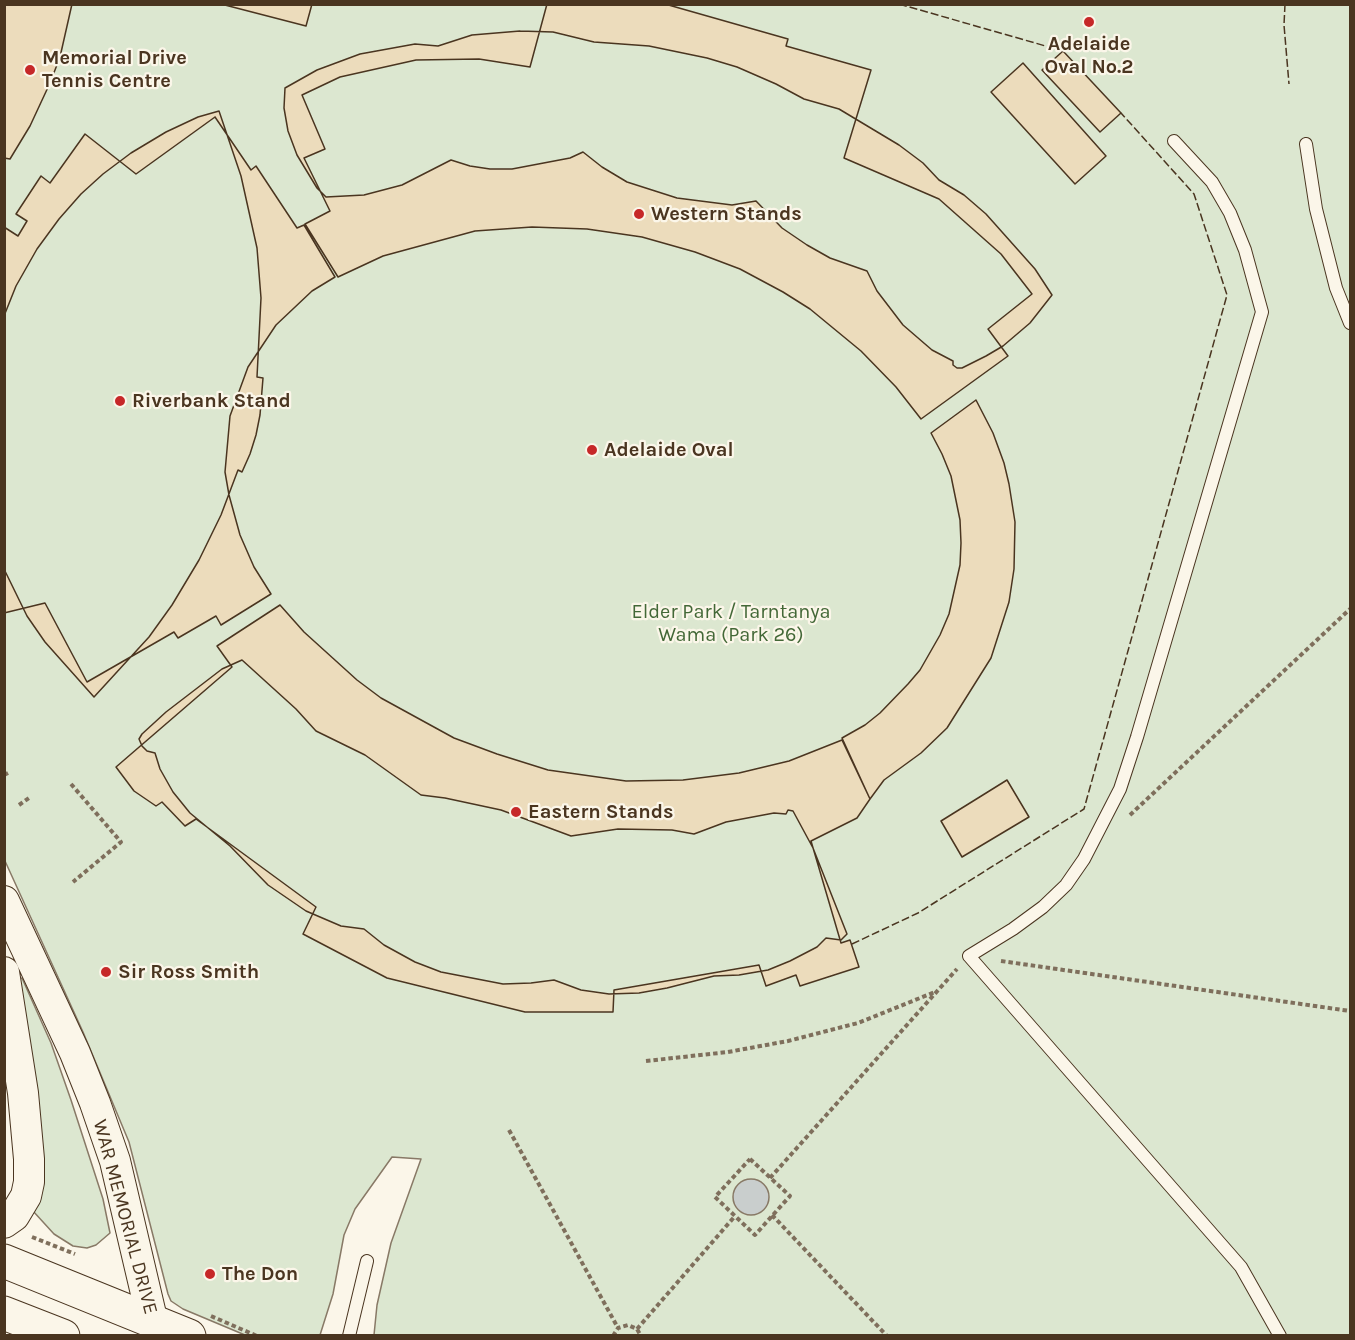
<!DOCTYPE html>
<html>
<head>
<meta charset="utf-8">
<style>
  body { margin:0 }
  #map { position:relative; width:1355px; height:1340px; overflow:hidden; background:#fbf6e9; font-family:Karla,sans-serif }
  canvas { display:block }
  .frame { position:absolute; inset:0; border:6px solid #4a3520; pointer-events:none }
</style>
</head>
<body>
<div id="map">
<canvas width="1355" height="1340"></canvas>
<div class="frame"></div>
</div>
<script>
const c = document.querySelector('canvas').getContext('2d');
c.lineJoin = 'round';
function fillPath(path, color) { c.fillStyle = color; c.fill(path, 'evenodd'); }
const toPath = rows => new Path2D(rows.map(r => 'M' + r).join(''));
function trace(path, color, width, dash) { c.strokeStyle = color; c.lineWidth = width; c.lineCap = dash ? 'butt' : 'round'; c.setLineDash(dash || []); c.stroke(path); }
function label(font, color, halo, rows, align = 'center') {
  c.font = font + ' Karla,sans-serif'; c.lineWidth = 4.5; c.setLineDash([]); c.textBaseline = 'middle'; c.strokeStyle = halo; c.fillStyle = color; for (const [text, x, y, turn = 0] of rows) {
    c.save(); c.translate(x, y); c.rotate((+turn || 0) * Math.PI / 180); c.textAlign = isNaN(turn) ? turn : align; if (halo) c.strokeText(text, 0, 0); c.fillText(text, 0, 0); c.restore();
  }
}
const green = toPath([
  [4,5,1350,5,1350,1335,374,1335,377,1305,391,1243,421,1159,392,1157,355,1209,344,1235,333,1294,320,1335,245,1335,183,1309,171,1301,168,1294,129,1142,83,1032,5,861,4,5],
  [22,978,51,1043,71,1100,103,1199,110,1233,96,1245,87,1248,73,1246,54,1234,33,1211,15,981,22,978]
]);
fillPath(green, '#dce7d0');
trace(green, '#887966', 1.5);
const water = toPath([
  '733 1197a18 18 0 1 1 36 0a18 18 0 1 1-36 0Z'
]);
fillPath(water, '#c9cecd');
trace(water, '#887966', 1.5);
const building = toPath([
  [4,4,72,4,60,57,50,83,30,126,10,159,4,158,4,4],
  [221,4,312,4,306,26,221,4],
  [547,4,665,4,788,39,786,46,871,70,844,158,939,199,1001,254,1032,294,988,329,1008,356,921,419,896,387,861,351,810,309,783,292,740,269,695,252,642,237,587,229,532,227,475,231,383,256,338,277,305,224,330,211,304,158,325,149,302,95,340,77,416,60,479,59,530,67,547,4],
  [520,31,553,32,594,42,649,46,707,58,737,67,776,84,804,99,839,109,899,145,923,163,939,180,964,195,986,214,1035,269,1052,295,1030,323,1003,346,986,356,962,368,957,368,953,365,953,361,932,350,903,325,877,291,867,271,830,258,807,245,782,228,756,201,732,205,677,198,627,182,602,167,583,152,570,158,512,169,490,169,470,166,451,160,402,185,364,195,326,197,317,188,297,155,288,131,284,108,285,88,317,70,360,54,415,44,438,46,472,35,520,31],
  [1063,51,1121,113,1100,132,1042,70,1063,51],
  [1023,63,1106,156,1075,184,991,92,1023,63],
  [219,111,241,176,257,248,261,298,257,377,263,378,260,415,256,435,250,454,242,472,238,470,221,515,199,560,172,605,149,637,94,697,45,642,27,616,4,569,4,316,16,286,37,249,59,219,81,194,103,174,131,153,166,132,198,117,219,111],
  [215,117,251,170,256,166,297,228,304,225,335,277,312,291,276,325,248,367,230,416,225,472,229,495,240,535,254,567,271,594,221,625,216,616,178,638,174,632,87,682,45,603,4,613,4,227,18,236,27,221,16,214,41,176,50,183,85,134,136,174,215,117],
  [976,400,993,433,1004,463,1009,484,1015,522,1014,569,1009,602,991,658,947,728,921,753,884,780,870,799,842,738,865,725,880,713,908,684,920,670,940,635,949,614,960,565,961,543,960,520,951,476,942,454,931,433,976,400],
  [280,605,304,632,357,680,381,698,454,738,497,754,548,770,626,781,683,780,739,773,789,761,842,740,870,799,857,818,811,841,841,943,850,940,859,967,800,986,796,975,766,986,759,965,614,990,613,1012,525,1012,387,978,303,934,316,907,196,819,185,826,162,802,156,806,134,791,116,767,232,667,217,646,280,605],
  [242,660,296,709,316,731,365,755,421,795,445,798,501,810,571,836,618,829,672,830,694,834,726,822,774,813,786,814,788,810,793,811,813,848,847,934,841,940,826,938,817,947,790,961,768,970,739,975,714,976,667,988,639,993,609,994,581,990,554,980,531,983,503,984,441,972,415,962,384,945,364,929,341,926,306,911,268,885,230,846,190,813,173,792,160,769,155,753,147,751,142,746,139,739,142,734,166,712,222,669,242,660],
  [1007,780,1029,817,962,857,941,821,1007,780]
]);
fillPath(building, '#ecdcbc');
trace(building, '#4a3520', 1.5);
const service = toPath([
  [1174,141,1212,182,1230,213,1245,250,1262,312,1137,737,1120,789,1084,859,1066,885,1043,907,1013,929,969,956,1241,1267,1280,1336],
  [1306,144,1316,209,1336,288,1350,323],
  [349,1336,367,1261]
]);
const tertiary = toPath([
  [4,901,75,1053,95,1103,115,1161,156,1336],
  [4,972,23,1093,29,1159,29,1182,26,1196,14,1216,4,1223]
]);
const secondary = toPath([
  [4,1261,189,1336],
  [4,1313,63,1336]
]);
trace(service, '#4a3520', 14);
trace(tertiary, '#4a3520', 32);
trace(secondary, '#4a3520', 35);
trace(toPath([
  [4,775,10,772],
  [71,784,121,842,73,882],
  [19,805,29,798],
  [1130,815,1350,609],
  [1001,961,1350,1011],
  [646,1061,728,1052,788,1041,858,1023,935,992],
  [509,1130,618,1328],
  [750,1159,790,1196,755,1235,715,1197,750,1159],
  [770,1178,957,969],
  [772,1215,887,1336],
  [32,1237,75,1254],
  [211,1316,257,1336],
  [637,1329,735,1216],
  [613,1336,618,1328,628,1325,637,1329,641,1336]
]), '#7f6f5c', 4, [4.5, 3]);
trace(service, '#fbf6e9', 12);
trace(tertiary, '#fbf6e9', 30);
trace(secondary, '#fbf6e9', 33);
trace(toPath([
  [899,4,1063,51],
  [1285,4,1284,25,1289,84],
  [852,944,918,913,1084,809,1227,295,1194,194,1121,113]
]), '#4a3520', 1.5, [8, 3]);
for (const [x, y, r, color] of [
  [1089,22,6,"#c62828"],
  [30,70,6,"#c62828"],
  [639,214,6,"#c62828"],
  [120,401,6,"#c62828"],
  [592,450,6,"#c62828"],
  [516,812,6,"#c62828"],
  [106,972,6,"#c62828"],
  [210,1274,6,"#c62828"]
]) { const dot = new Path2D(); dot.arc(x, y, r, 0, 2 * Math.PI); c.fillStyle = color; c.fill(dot); trace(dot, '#fbf6e9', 2); }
label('bold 20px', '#4a3520', '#fbf6e9', [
  ["Adelaide",1089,44,"center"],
  ["Oval No.2",1089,67,"center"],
  ["Memorial Drive",42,58],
  ["Tennis Centre",42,81],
  ["Western Stands",651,214],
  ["Riverbank Stand",132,401],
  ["Adelaide Oval",604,450],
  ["Eastern Stands",528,812],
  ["Sir Ross Smith",118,972],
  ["The Don",222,1274]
], 'left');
label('20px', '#436837', '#fbf6e9', [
  ["Elder Park / Tarntanya",731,612],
  ["Wama (Park 26)",731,635]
]);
label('20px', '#4a3520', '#fbf6e9', [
  ["WAR MEMORIAL DRIVE",125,1217,75]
]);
</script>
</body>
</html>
